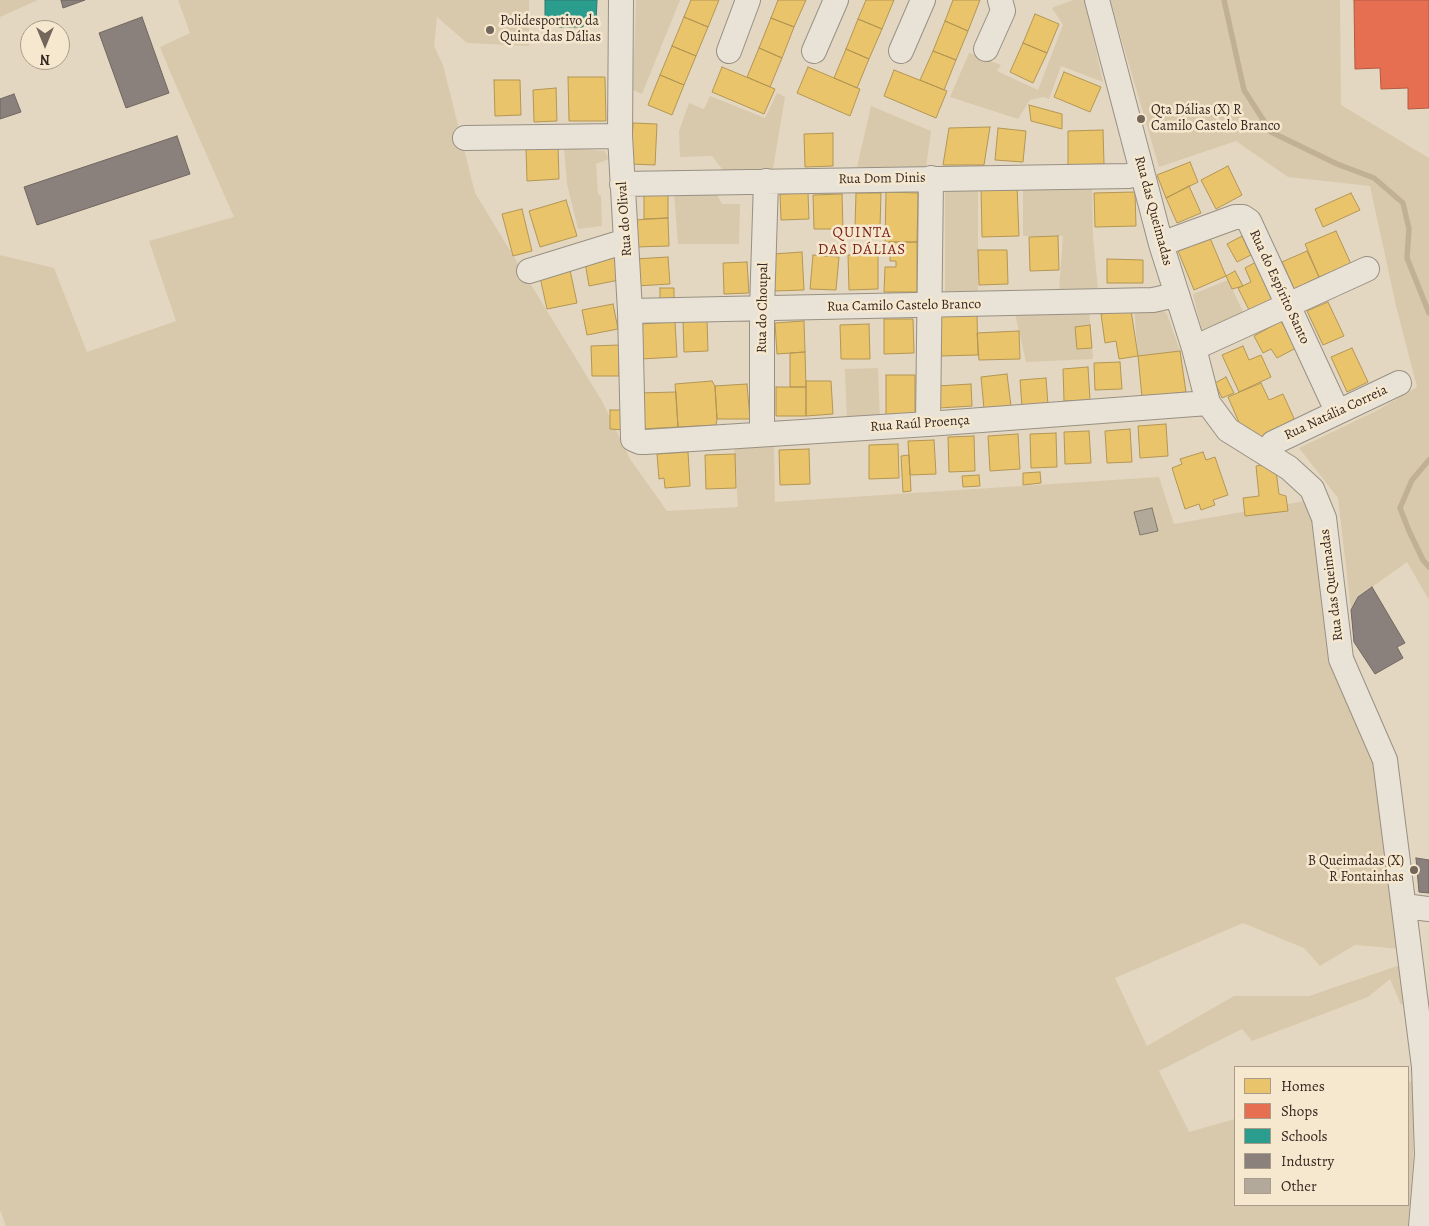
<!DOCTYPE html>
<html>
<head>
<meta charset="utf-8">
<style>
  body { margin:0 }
  #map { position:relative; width:1429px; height:1226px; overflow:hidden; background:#e3d7c1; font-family:Alegreya,serif }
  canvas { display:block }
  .legend { position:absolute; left:1234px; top:1066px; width:175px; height:140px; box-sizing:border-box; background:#f6e8ce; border:1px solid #a99c8a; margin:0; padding:6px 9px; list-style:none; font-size:15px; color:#362923 }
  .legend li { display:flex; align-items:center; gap:10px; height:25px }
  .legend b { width:25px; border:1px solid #a99c8a }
  .north { position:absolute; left:20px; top:20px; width:50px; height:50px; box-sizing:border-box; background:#f6e8ce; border:1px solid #a99c8a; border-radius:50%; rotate:180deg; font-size:14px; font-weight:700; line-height:20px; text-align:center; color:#362923 }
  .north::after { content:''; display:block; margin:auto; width:18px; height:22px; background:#73665a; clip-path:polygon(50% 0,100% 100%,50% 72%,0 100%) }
</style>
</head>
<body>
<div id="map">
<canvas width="1429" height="1226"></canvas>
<ul class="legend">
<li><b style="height:14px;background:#e9c46a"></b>Homes</li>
<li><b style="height:14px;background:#e76f51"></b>Shops</li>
<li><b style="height:14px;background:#2a9d8f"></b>Schools</li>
<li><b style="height:14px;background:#8a817c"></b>Industry</li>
<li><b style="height:14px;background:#b2a99a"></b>Other</li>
</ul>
<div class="north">N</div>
</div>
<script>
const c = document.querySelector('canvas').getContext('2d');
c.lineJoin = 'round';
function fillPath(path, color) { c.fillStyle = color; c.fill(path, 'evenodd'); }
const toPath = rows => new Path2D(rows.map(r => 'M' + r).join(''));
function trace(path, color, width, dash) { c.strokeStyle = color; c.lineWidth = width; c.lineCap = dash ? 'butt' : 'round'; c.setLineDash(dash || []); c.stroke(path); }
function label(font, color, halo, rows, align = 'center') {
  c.font = font + ' Alegreya,serif'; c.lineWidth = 5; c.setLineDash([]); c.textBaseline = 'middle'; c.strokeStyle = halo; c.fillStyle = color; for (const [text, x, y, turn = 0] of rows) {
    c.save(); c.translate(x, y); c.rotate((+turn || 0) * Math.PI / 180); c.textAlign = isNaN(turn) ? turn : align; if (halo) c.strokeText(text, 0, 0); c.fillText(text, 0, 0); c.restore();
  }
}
fillPath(toPath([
  [0,0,38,0,0,17],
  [178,0,529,0,529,46,467,43,437,17,434,46,443,65,475,193,602,401,630,459,667,511,738,507,734,448,774,446,775,502,1159,477,1174,524,1305,501,1314,514,1375,759,1401,949,1355,945,1320,966,1304,948,1243,923,1115,978,1147,1046,1234,996,1309,996,1403,964,1406,1002,1401,1005,1390,979,1368,997,1252,1041,1242,1029,1159,1071,1189,1132,1235,1119,1235,1205,1408,1205,1408,1083,1414,1080,1413,1162,1408,1226,6,1226,0,1210,0,255,54,268,87,352,176,321,149,241,234,217,171,74,160,47,190,33],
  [636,0,680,0,642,94,633,90],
  [1073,0,1085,0,1103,82,1061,66,1049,99,1043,97,1030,100,1018,119,950,97,969,53,1001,65,997,71,1038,90,1063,25,1052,8],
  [1110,0,1340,0,1341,105,1429,158,1429,600,1407,562,1358,597,1351,610,1338,498,1299,448,1378,410,1417,387,1396,306,1370,186,1288,177,1236,141,1159,167],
  [777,93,785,97,773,169,723,170,712,156,680,157,679,131,689,103,704,109,710,96,765,118],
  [871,106,931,131,926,168,857,167],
  [564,148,605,151,609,159,596,164,598,194,601,196,602,226,578,229,567,184],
  [1023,185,1092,185,1093,237,1098,289,1059,291,1063,236,1023,236],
  [945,188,978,189,978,293,945,293],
  [674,193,716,193,722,204,740,204,739,244,678,244],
  [1228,280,1245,316,1203,335,1193,294],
  [1134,308,1161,308,1167,314,1180,351,1138,356],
  [1014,309,1089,309,1093,359,1026,362],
  [878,368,880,421,847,422,845,369]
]), '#d9c9ac');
const homes = toPath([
  [691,0,719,0,708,27,684,17,691,0],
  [778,0,806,0,794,27,771,18,778,0],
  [866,0,894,0,882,29,858,19,866,0],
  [953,0,980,0,968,31,945,21,953,0],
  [1035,14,1059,24,1047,53,1023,43,1035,14],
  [684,17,708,27,696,56,672,46,684,17],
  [771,18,794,27,782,58,759,48,771,18],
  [858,19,882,29,869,59,846,49,858,19],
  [945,21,968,31,956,60,933,51,945,21],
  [1023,43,1047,53,1033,83,1010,72,1023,43],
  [672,46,696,56,684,85,660,75,672,46],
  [759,48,782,58,770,87,747,77,759,48],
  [846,49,869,59,857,88,834,78,846,49],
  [933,51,956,60,944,90,920,80,933,51],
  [722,67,775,89,764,114,712,92,722,67],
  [808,67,860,89,850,116,797,93,808,67],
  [894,70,947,91,936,118,884,96,894,70],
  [1064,72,1101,87,1090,112,1054,97,1064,72],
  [660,75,684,85,672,115,648,105,660,75],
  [568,77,605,77,606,121,569,121,568,77],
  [494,80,520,80,521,115,495,116,494,80],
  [556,88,557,121,534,122,533,90,556,88],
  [1029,105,1062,114,1062,129,1031,121,1029,105],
  [633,123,657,124,655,165,631,164,633,123],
  [990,127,984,165,943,165,949,128,990,127],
  [998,128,1026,131,1023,162,995,160,998,128],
  [1103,130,1104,164,1068,165,1068,131,1103,130],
  [833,133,833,166,805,167,804,134,833,133],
  [558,146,559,179,527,181,526,148,558,146],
  [1190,162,1198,182,1166,198,1157,175,1190,162],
  [1228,166,1242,195,1216,209,1201,180,1228,166],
  [1017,186,1019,236,982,237,981,187,1017,186],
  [1189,186,1201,213,1177,223,1166,198,1189,186],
  [644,189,668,189,668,218,644,219,644,189],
  [886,192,918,193,917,242,885,242,886,192],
  [1135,192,1136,226,1095,227,1094,193,1135,192],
  [808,193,809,219,781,220,780,194,808,193],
  [856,193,881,193,880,227,855,226,856,193],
  [1351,193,1360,210,1323,227,1315,209,1351,193],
  [842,194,843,229,814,229,813,195,842,194],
  [566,200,577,236,540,247,529,211,566,200],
  [522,209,532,251,513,256,502,214,522,209],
  [668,218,669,246,635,247,634,220,668,218],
  [1336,231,1351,264,1319,277,1305,244,1336,231],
  [1058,236,1059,270,1030,271,1029,237,1058,236],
  [1242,236,1251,255,1237,262,1227,244,1242,236],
  [1210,238,1226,276,1194,290,1178,251,1210,238],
  [890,242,917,242,917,292,884,292,885,267,896,267,896,261,890,261,890,242],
  [978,250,1007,250,1008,284,979,285,978,250],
  [1307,251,1319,277,1294,289,1282,262,1307,251],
  [802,252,804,290,774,291,773,254,802,252],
  [878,254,878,289,849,290,848,255,878,254],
  [813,255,839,257,836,290,810,289,813,255],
  [614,256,619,280,589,286,585,262,614,256],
  [668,257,670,284,636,286,634,259,668,257],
  [1107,259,1143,260,1143,283,1107,283,1107,259],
  [747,262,749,293,724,294,723,263,747,262],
  [1256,262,1273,299,1249,310,1238,288,1251,282,1245,268,1256,262],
  [570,270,577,303,547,309,540,277,570,270],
  [1235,271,1243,286,1232,289,1226,276,1235,271],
  [660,288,674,288,674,299,660,299,660,288],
  [1328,302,1344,336,1323,345,1307,311,1328,302],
  [613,304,618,329,587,335,582,310,613,304],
  [1131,310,1138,356,1119,359,1116,341,1105,343,1101,314,1131,310],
  [977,315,978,355,939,356,937,316,977,315],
  [884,319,913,319,914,353,884,354,884,319],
  [707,320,708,351,684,352,683,321,707,320],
  [804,321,805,352,777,354,775,323,804,321],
  [1281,321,1296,348,1277,358,1271,349,1263,353,1254,336,1281,321],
  [675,322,677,357,641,359,639,324,675,322],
  [869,324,870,359,841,359,840,325,869,324],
  [1090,325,1092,348,1077,349,1075,327,1090,325],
  [1019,331,1020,359,979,360,977,333,1019,331],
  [619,345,619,376,592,376,591,346,619,345],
  [1243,346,1249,360,1261,355,1271,377,1239,392,1222,355,1243,346],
  [1352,348,1368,382,1347,392,1331,357,1352,348],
  [1180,351,1186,392,1142,397,1138,356,1180,351],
  [805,352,806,387,790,387,790,353,805,352],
  [1120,362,1122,389,1095,390,1094,363,1120,362],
  [1088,367,1090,400,1064,401,1063,369,1088,367],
  [1007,374,1011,406,984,409,981,377,1007,374],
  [886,375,915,375,915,417,886,418,886,375],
  [1226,377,1234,393,1222,398,1215,383,1226,377],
  [1046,378,1048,405,1022,407,1020,380,1046,378],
  [712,381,715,386,717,419,716,425,678,427,675,384,712,381],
  [806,381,831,381,833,414,806,416,806,381],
  [1261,383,1269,400,1283,394,1296,423,1259,439,1241,427,1228,397,1261,383],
  [747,384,750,419,717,419,715,386,747,384],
  [971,384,972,406,939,408,937,386,971,384],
  [776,387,806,387,806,416,776,416,776,387],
  [676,392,678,427,641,429,639,393,676,392],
  [610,410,624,410,625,430,610,429,610,410],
  [1166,424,1168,456,1140,458,1138,426,1166,424],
  [1130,429,1132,462,1107,463,1105,431,1130,429],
  [1089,431,1091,463,1065,464,1064,432,1089,431],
  [1056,433,1057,467,1031,468,1030,434,1056,433],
  [1018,434,1020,469,990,471,988,436,1018,434],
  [974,436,975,471,949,472,948,437,974,436],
  [934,440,936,474,910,475,908,441,934,440],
  [898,444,899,478,869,479,869,445,898,444],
  [809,449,810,484,780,485,779,450,809,449],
  [688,452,690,486,665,488,664,478,659,479,657,454,688,452],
  [1203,452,1206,460,1215,457,1228,495,1213,500,1215,505,1201,510,1199,504,1185,509,1172,468,1182,464,1180,459,1203,452],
  [735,454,736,488,706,489,705,455,735,454],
  [909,455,911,491,903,492,901,456,909,455],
  [1275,463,1279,494,1286,496,1288,511,1245,516,1243,498,1259,496,1256,466,1275,463],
  [1040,472,1041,483,1023,485,1023,473,1040,472],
  [979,475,980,486,963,487,962,476,979,475]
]);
fillPath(homes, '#e9c46a');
trace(homes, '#b39655', 1);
const shops = toPath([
  [1354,0,1429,0,1429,108,1408,109,1408,88,1381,89,1380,68,1355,69,1354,0]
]);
fillPath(shops, '#e76f51');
trace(shops, '#b25a43', 1);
const schools = toPath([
  [545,0,597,0,596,23,583,23,583,27,558,27,558,23,545,22,545,0]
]);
fillPath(schools, '#2a9d8f');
trace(schools, '#2e7a6f', 1);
const industry = toPath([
  [61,0,85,0,63,8,61,0],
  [142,17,169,93,126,108,99,33,142,17],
  [14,94,21,112,0,119,0,99,14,94],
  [177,136,190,174,37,225,24,187,177,136],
  [1372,587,1405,643,1397,647,1403,658,1375,674,1354,642,1351,610,1358,597,1372,587],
  [1416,858,1429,860,1429,893,1419,892,1416,858]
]);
fillPath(industry, '#8a817c');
trace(industry, '#716761', 1);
trace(toPath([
  [1224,0,1244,90,1271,132,1337,164,1374,178,1403,203,1409,229,1407,258,1429,313],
  [1429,460,1412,480,1400,508,1409,531,1423,560,1429,567]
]), '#c0b095', 5.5);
const building = toPath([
  [1152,508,1158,531,1140,535,1134,512,1152,508]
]);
fillPath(building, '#b2a99a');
trace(building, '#81786d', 1);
const minor = toPath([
  [621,0,620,136,630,311,633,439,640,442,645,442,928,424,1208,403],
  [1097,0,1161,244,1194,348,1208,403,1228,430,1289,468,1312,489,1324,518,1341,659,1385,760,1424,1067,1427,1155,1421,1226],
  [986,49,1003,11,1000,0],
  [729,51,748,0],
  [814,51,836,0],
  [901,51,923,0],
  [465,138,620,136],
  [622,184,1128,176,1142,173],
  [1161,244,1235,217,1243,217,1249,221,1337,411],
  [529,271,626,241],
  [630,311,1153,300,1176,295],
  [1194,348,1367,269],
  [928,424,931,178],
  [762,434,762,309,766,181],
  [1273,443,1399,383],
  [1404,906,1429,909]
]);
trace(minor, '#989083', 26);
trace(minor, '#e8e2d7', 24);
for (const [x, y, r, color] of [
  [490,30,5,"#73665a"],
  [1141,119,5,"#73665a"],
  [1414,870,5,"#73665a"]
]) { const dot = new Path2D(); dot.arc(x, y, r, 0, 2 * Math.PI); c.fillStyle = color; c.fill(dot); trace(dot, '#f6e8ce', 2); }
label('14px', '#362923', '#f6e8ce', [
  ["Polidesportivo da",500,22],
  ["Quinta das Dálias",500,38],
  ["Qta Dálias (X) R",1151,111],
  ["Camilo Castelo Branco",1151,127],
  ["B Queimadas (X)",1404,862,"right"],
  ["R Fontainhas",1404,878,"right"]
], 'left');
label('14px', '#362923', '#f6e8ce', [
  ["Rua Dom Dinis",882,179,-1],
  ["Rua das Queimadas",1153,211,75],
  ["Rua do Olival",625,219,-94],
  ["Rua do Espírito Santo",1279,287,65],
  ["Rua Camilo Castelo Branco",904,306,-1],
  ["Rua do Choupal",763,308,-89],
  ["Rua Natália Correia",1336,413,-25],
  ["Rua Raúl Proença",920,424,-4],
  ["Rua das Queimadas",1332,585,-97]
]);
c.letterSpacing = '1px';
label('15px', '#7a1f14', '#f6e8ce', [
  ["QUINTA",862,233],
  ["DAS DÁLIAS",862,250]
]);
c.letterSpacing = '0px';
</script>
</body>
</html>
